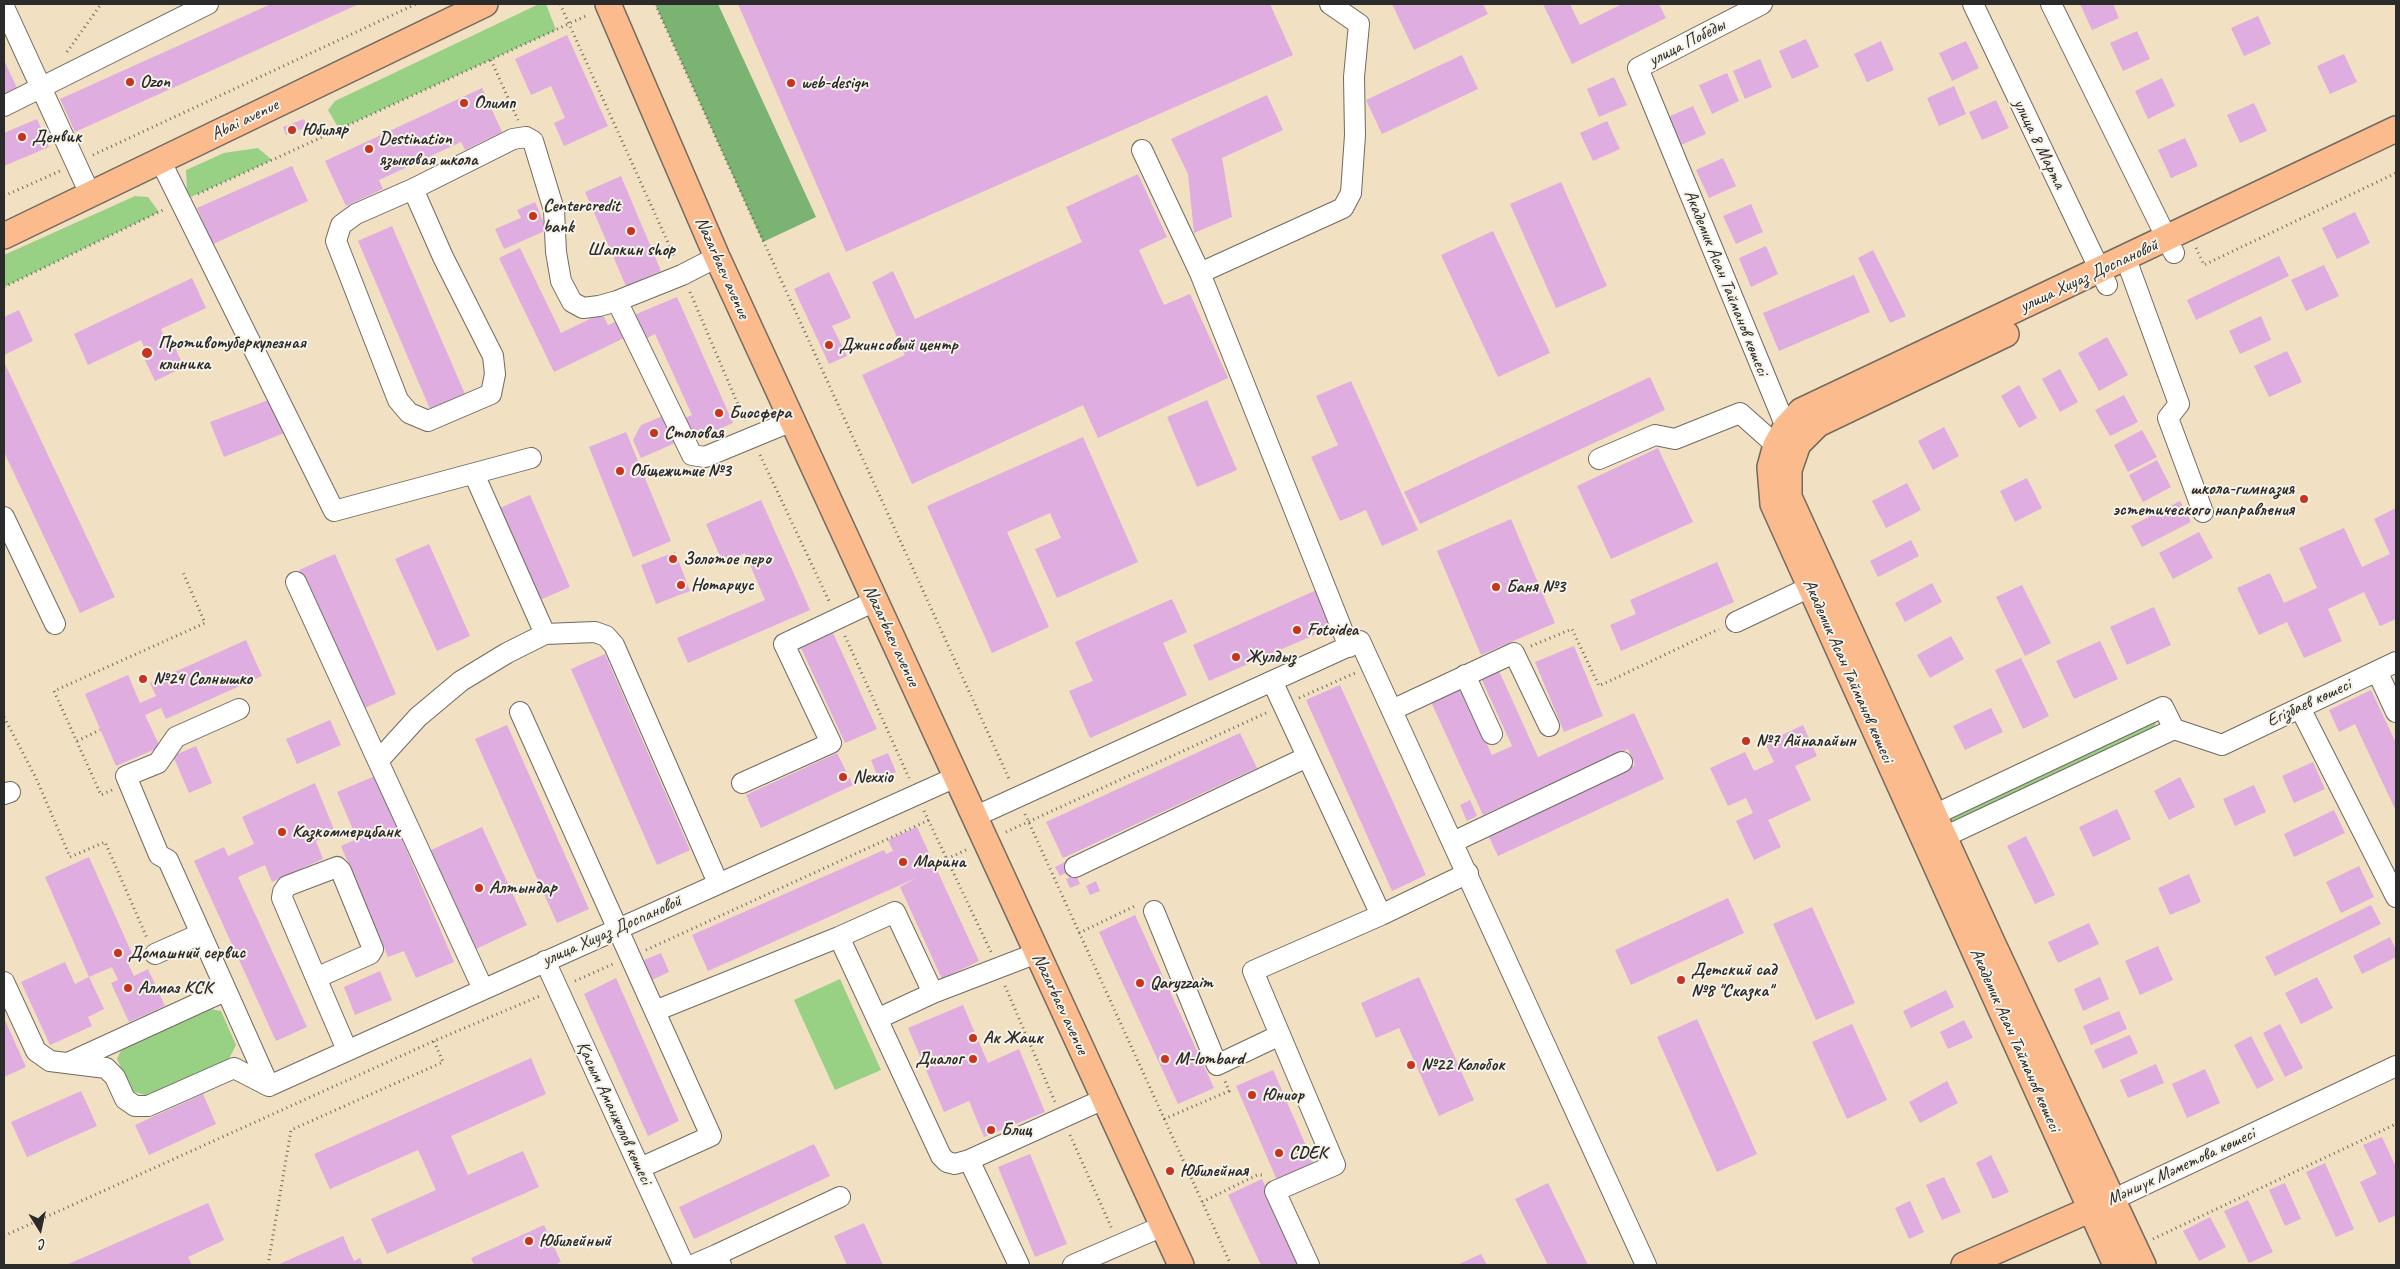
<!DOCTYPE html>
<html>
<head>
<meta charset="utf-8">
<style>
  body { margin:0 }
  #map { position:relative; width:2400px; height:1269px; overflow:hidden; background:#f1e0c2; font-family:Caveat,sans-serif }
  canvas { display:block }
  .frame { position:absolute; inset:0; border:5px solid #2b2b2b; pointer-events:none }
  .north { position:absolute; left:15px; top:1204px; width:50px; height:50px; -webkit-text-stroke:4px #f7f3e8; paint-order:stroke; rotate:170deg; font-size:14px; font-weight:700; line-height:20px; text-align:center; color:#2b2b2b }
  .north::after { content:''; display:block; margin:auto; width:18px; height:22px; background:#2b2b2b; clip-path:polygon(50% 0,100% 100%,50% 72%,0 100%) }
</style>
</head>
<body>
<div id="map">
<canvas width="2400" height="1269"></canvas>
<div class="frame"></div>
<div class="north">С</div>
</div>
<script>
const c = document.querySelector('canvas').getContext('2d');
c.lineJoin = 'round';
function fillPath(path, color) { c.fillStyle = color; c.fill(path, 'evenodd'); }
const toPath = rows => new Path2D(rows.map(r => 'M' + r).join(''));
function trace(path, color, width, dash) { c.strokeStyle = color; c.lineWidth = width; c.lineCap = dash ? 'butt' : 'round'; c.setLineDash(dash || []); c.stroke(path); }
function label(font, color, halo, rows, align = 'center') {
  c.font = font + ' Caveat,sans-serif'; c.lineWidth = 4; c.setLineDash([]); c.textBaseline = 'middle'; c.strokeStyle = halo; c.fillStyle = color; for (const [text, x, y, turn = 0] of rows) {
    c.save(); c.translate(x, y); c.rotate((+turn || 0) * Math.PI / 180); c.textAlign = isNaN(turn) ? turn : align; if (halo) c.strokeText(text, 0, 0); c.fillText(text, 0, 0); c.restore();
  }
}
fillPath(toPath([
  [539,4,546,4,556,30,339,129,328,110,335,101],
  [258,148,272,160,191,197,187,192,186,170,224,153],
  [135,196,148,197,159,212,4,287,4,255],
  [2144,721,2156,723,2151,734,1962,824,1951,821,1955,810],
  [840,979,881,1070,835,1090,794,1000],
  [205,1008,221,1011,236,1045,228,1061,148,1096,132,1091,117,1059,124,1044]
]), '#98d184');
fillPath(toPath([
  [655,4,718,4,816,217,763,242]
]), '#7ab372');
fillPath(toPath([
  [271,4,359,4,75,132,60,99],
  [738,4,1270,4,1293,55,846,252],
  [1392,4,1483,4,1488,14,1414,50],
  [1543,4,1570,4,1580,25,1622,4,1659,4,1666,18,1572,64],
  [2080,4,2113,4,2119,18,2092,30],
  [2258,16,2271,44,2244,56,2231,28],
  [2137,31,2150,59,2123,71,2110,43],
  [567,35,608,126,564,146,554,123,565,118,551,86,531,95,515,59],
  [1806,39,1819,67,1792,79,1779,51],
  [1881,41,1894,70,1867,82,1854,54],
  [1966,41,1979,68,1952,81,1939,53],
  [2344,54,2357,82,2330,94,2317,66],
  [1462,55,1478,89,1382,134,1366,100],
  [1760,59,1772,87,1745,99,1733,71],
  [4,60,17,88,4,94],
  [1727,73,1739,101,1712,114,1699,85],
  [1614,77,1627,105,1599,117,1587,89],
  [2162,78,2175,106,2148,119,2135,91],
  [1954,86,1966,114,1939,126,1927,98],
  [482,88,502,132,465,150,461,142,379,180,383,189,346,206,325,161],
  [1267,95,1283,130,1222,158,1232,217,1194,233,1188,174,1171,139],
  [1996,100,2009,128,1982,140,1969,112],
  [2254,103,2267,131,2240,143,2227,115],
  [1693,106,1706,134,1679,146,1666,118],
  [37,119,49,147,4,166,4,133],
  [304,119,307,127,286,135,283,127],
  [1607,121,1620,149,1593,161,1580,133],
  [2185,138,2198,166,2171,178,2158,150],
  [1723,158,1736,186,1709,198,1696,170],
  [292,166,308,201,213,244,197,208],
  [1138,174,1167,237,1139,250,1164,305,1190,294,1228,378,1098,438,1083,405,912,484,862,375,905,355,872,282,893,271,915,319,1082,242,1066,207],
  [621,176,661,271,626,286,585,192],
  [1561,182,1607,286,1556,308,1510,204],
  [535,202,547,230,504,249,495,229,521,218,517,210],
  [1751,204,1763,232,1736,244,1723,216],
  [2355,212,2370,243,2337,259,2322,228],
  [392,226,465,394,430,409,358,241],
  [1493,231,1550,353,1498,377,1441,255],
  [1766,246,1778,274,1751,287,1739,258],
  [520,248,561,333,602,313,608,325,620,320,628,336,554,372,499,258],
  [1873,250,1906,316,1890,323,1858,258],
  [2279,256,2289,276,2196,320,2187,300],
  [2324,265,2339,296,2306,311,2291,280],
  [829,272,851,318,832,326,847,356,829,364,794,289],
  [1854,275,1870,312,1779,351,1763,313],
  [192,278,206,308,161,329,167,343,172,341,184,367,155,381,143,356,147,354,141,340,88,365,74,334],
  [677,297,733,423,690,442,680,420,692,415,655,334,645,339,634,315],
  [19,310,33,341,4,355,4,317],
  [2261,316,2271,340,2240,354,2229,331],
  [2107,337,2128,375,2099,391,2078,353],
  [2287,351,2302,382,2269,397,2254,366],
  [4,362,115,597,80,613,4,452],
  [2060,369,2078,402,2060,412,2042,379],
  [1650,377,1665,410,1420,524,1404,492],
  [1351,381,1418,530,1382,546,1366,510,1340,521,1311,457,1338,445,1316,396],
  [2019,385,2037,418,2019,428,2001,396],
  [2124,395,2138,422,2110,436,2095,410],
  [274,398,287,432,224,457,210,422],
  [1207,400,1237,470,1197,487,1167,417],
  [663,416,675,443,641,458,633,440,641,425],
  [1944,427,1959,456,1933,470,1918,441],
  [2142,430,2157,457,2128,472,2114,445],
  [626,432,671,541,633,557,589,447],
  [1083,437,1138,562,1057,598,1035,549,1061,538,1050,513,1007,532,1049,627,992,653,927,506],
  [1658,448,1693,522,1611,559,1577,486],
  [2157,460,2171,487,2143,502,2129,475],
  [2027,478,2042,508,2015,522,2000,491],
  [1907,483,1921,510,1886,528,1872,501],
  [530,495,570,587,535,602,495,510],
  [761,500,810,610,688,663,677,638,765,600,745,553,723,563,706,524],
  [2180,501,2191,522,2142,547,2131,526],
  [2396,508,2396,619,2380,626,2364,592,2328,609,2342,641,2304,658,2287,622,2259,635,2237,588,2270,573,2284,603,2317,588,2299,548,2344,528,2362,567,2390,554,2374,519],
  [1511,519,1555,623,1481,655,1437,551],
  [2199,532,2213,558,2173,579,2159,553],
  [1911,540,1919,556,1878,577,1870,561],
  [429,544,470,636,437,651,395,559],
  [675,552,690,591,656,604,641,565],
  [335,554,396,694,360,710,299,570],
  [1717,562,1734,602,1621,651,1610,625,1636,614,1630,600],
  [1932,583,1942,602,1905,622,1895,603],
  [2022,585,2051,643,2025,656,1996,597],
  [1321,588,1337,625,1209,681,1193,645],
  [1172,599,1187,632,1163,643,1187,695,1090,738,1069,691,1093,681,1075,642],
  [2154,607,2171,645,2127,665,2110,627],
  [833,633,877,729,845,743,801,648],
  [1951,636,1964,659,1930,678,1917,655],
  [246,640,262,676,166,719,161,708,145,715,160,747,116,766,85,694,128,675,140,703,156,696,150,683],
  [2100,641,2118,679,2074,699,2056,661],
  [1574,646,1603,716,1564,732,1535,662],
  [605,654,690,850,657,865,571,669],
  [2021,658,2049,716,2023,729,1995,670],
  [1499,671,1538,757,1634,713,1664,779,1498,856,1487,833,1635,765,1628,749,1483,815,1431,702,1461,688,1492,755,1512,746,1481,678],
  [1340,685,1426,875,1392,891,1306,700],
  [2371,690,2396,743,2396,811,2355,724,2339,732,2329,710],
  [1991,708,2003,732,1965,750,1953,726],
  [330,720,341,745,297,764,286,739],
  [507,725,589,909,557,923,475,739],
  [1803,725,1817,756,1795,766,1811,800,1768,820,1781,847,1754,860,1736,821,1753,813,1746,798,1728,806,1710,768,1745,752,1754,771,1774,762,1765,743],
  [1240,733,1257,768,1063,858,1046,822],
  [196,746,212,783,189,793,173,756],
  [837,753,853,785,761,828,746,795],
  [888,753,896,772,879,780,871,760],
  [2313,762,2325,789,2294,803,2282,776],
  [375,776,454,962,416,978,404,951,388,957,341,846,357,839,337,792],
  [2180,777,2195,807,2169,820,2154,791],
  [315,783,335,832,316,841,323,859,272,882,265,865,238,877,307,1027,276,1041,194,861,224,847,228,856,254,844,242,817],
  [2254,785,2266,812,2235,826,2223,799],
  [1470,800,1477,816,1467,821,1460,805],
  [2117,809,2131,839,2093,857,2079,827],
  [2334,810,2345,833,2294,857,2284,834],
  [482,827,527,925,476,949,431,850],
  [917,827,979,961,942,979,900,887,916,878,708,971,692,935,884,850,886,854,893,851,888,840],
  [2026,836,2055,895,2035,904,2007,846],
  [89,857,134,958,127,961,134,976,148,969,165,1006,129,1022,111,983,118,980,112,967,89,977,45,877],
  [1065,862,1070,871,1060,876,1055,867],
  [2359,866,2374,897,2341,913,2326,882],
  [1076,874,1080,884,1070,888,1066,879],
  [2189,874,2201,902,2170,915,2158,888],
  [1096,881,1100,891,1090,895,1086,886],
  [1728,898,1744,933,1631,985,1615,950],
  [2371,905,2381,924,2275,976,2265,957],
  [1812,907,1855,1003,1816,1020,1773,924],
  [1135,915,1214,1088,1178,1104,1099,932],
  [2089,923,2099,944,2058,963,2048,942],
  [2390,937,2396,950,2396,957,2362,974,2353,956],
  [2158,946,2173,980,2140,995,2125,961],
  [661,953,669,972,652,980,644,960],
  [65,962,75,984,89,977,104,1009,88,1017,92,1026,50,1045,21,982],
  [380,971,392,1000,355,1015,344,987],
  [1419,977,1474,1100,1439,1116,1399,1028,1376,1038,1361,1003],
  [2100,977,2109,999,2083,1011,2074,989],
  [2317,977,2333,1008,2301,1024,2285,993],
  [616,978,679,1121,648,1136,584,994],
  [1946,990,1954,1007,1911,1028,1903,1011],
  [963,1005,988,1063,1019,1049,1045,1112,984,1137,969,1101,944,1112,908,1028],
  [2119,1011,2127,1029,2091,1045,2083,1026],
  [4,1018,26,1067,4,1077],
  [1697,1019,1757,1154,1717,1172,1657,1037],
  [1964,1020,1973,1038,1948,1049,1940,1032],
  [1852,1024,1887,1100,1847,1119,1812,1042],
  [2280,1024,2303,1068,2285,1077,2263,1033],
  [2130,1035,2138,1053,2103,1069,2094,1050],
  [2251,1036,2274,1080,2257,1089,2234,1045],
  [531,1058,546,1094,451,1136,468,1175,523,1151,539,1187,387,1254,371,1219,436,1190,418,1150,330,1189,314,1154],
  [2156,1064,2164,1083,2128,1098,2120,1080],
  [2205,1069,2220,1103,2187,1118,2172,1084],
  [1273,1070,1314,1164,1277,1180,1236,1086],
  [1947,1081,1958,1103,1920,1123,1909,1102],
  [81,1091,97,1126,27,1157,11,1122],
  [203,1094,216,1124,149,1155,135,1125],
  [2382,1137,2396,1167,2396,1215,2379,1223,2360,1182,2377,1174,2363,1145],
  [814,1144,830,1176,694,1239,679,1207],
  [1030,1154,1067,1244,1035,1257,998,1167],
  [1991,1155,2009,1192,1993,1199,1976,1163],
  [2325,1163,2354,1229,2336,1237,2306,1172],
  [1944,1177,1961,1212,1942,1220,1926,1185],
  [1262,1179,1302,1265,1261,1265,1228,1195],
  [1548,1183,1588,1265,1548,1265,1515,1199],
  [2285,1183,2301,1219,2285,1226,2269,1190],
  [2248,1200,2273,1252,2249,1263,2224,1211],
  [1910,1201,1924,1232,1909,1239,1895,1208],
  [208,1203,224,1240,188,1257,192,1265,66,1265],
  [2210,1217,2226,1247,2199,1261,2183,1231],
  [864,1223,883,1265,847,1265,834,1236],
  [544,1225,561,1262,554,1265,474,1265,471,1258],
  [343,1236,354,1261,360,1258,363,1265,277,1265],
  [1481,1254,1487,1265,1457,1265]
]), '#dfade0');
const minor = toPath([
  [1762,4,1638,68,1786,427],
  [1973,4,2107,285],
  [2051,4,2174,253],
  [4,7,90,194],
  [4,106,208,4],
  [1142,150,1200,273,1343,208,1351,193,1355,135,1354,77,1359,24,1330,4],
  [160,160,334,511,531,458],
  [413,189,443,257,493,356,495,374,491,394,428,421,409,413,398,400,336,241,341,225,356,214,413,189,513,139,526,137,533,141,554,210,556,252,561,281,572,302,583,308,599,306,617,301,692,455,705,457,792,421],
  [2126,259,2179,404,2168,418,2203,512],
  [1200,273,1349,647],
  [617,301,682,275,717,257],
  [1599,459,1655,435,1675,439,1740,413,1776,445],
  [474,474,545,634],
  [4,517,55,624],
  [296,582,378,761],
  [1736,622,1810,587],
  [2377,671,2396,712],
  [1465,675,1492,734],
  [1273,683,1381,915,1468,873],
  [2300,708,2396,897],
  [239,709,176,737,158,763,126,776,159,855,168,860,269,1086],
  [1392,710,1514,653,1549,726],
  [520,712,711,1136,640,1168],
  [2174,729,2222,745,2396,662],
  [742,783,831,743,784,644,875,601],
  [4,794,10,792],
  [1934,815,2163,707,2174,729,1944,837],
  [974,817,1360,641,1646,1265],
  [1453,842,1622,762],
  [1075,867,1307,757],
  [1154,911,1217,1065,1280,1035],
  [839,937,941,1156,947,1162,955,1164,969,1160],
  [155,954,200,934],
  [545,961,684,1265],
  [316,978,370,954,373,949,341,871,337,867,287,886,283,892,282,898,316,978,347,1050],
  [4,982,36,1051,50,1061,106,1068,115,1077,125,1099,135,1106,148,1106,234,1068,269,1086],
  [483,989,378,761,418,717,461,681,507,653,545,634,595,632,606,636,614,645,718,883],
  [655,1011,839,937,895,912,933,993],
  [877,1019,933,993,1037,953],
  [70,1062,225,991],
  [269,1086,956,777],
  [2112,1200,2396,1066],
  [716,1255,840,1197],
  [693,1265,716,1255,721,1265],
  [1019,1265,969,1160,1104,1099],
  [1073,1265,1163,1226],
  [1309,1265,1275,1191,1335,1165,1253,971,1381,915]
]);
const major = toPath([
  [608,4,717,257,1181,1265],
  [4,236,485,4],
  [2006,334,1818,424,1798,444,1789,470,1789,497,1992,942,2143,1265],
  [1964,1265,2105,1203],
  [2116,1265,1773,504,1770,467,1776,445,1786,427,1801,411,2396,129]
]);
trace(minor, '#706a60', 22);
trace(major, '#706a60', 28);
trace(toPath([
  [560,4,675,258],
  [655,4,1010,781],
  [67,52,101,4],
  [491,60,518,120],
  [93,155,416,4],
  [198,194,588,15],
  [4,196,60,171],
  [2196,248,2204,265,2396,173],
  [4,287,165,209],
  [690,292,745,421],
  [760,455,830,603],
  [845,636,909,778],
  [1531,646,1572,629,1599,686,1719,629],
  [1299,698,1355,673],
  [4,717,36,778,70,857,105,842,147,938],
  [77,741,100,730],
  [112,790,101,795,54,691,205,623,182,570],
  [924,811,991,952],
  [1025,814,1231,1265],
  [1006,832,1266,713],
  [947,859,966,850],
  [1079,933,1135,906],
  [646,950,929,820],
  [575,981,613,964],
  [1005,986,1055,1102],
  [1164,1119,1229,1091,1225,1081],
  [1070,1135,1112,1229],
  [1202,1202,1257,1175,1264,1175],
  [4,1236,434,1041,542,995],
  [2153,1239,2396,1124],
  [268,1265,291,1130,443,1062,434,1041]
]), '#706a60', 3, [1, 4]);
trace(minor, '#fff', 20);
trace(major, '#fbbb8d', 25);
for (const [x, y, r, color] of [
  [130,82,5,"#c8321e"],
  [791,83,5,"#c8321e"],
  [464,103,5,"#c8321e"],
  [292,130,5,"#c8321e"],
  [22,137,5,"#c8321e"],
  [369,149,5,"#c8321e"],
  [533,216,5,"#c8321e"],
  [631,231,5,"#c8321e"],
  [829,345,5,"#c8321e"],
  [147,353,6,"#c8321e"],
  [719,413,5,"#c8321e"],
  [654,433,5,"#c8321e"],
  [620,471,5,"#c8321e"],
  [2304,499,5,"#c8321e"],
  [673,559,5,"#c8321e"],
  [681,585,5,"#c8321e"],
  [1496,587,5,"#c8321e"],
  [1297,630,5,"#c8321e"],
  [1236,657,5,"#c8321e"],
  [143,679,5,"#c8321e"],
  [1746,741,5,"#c8321e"],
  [843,777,5,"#c8321e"],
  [282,832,5,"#c8321e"],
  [903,862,5,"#c8321e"],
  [479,888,5,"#c8321e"],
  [118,953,5,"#c8321e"],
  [1681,980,5,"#c8321e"],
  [1140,983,5,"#c8321e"],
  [128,988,5,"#c8321e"],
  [973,1038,5,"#c8321e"],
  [973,1059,5,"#c8321e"],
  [1165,1059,5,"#c8321e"],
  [1411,1065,5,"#c8321e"],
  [1252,1095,5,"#c8321e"],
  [991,1130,5,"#c8321e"],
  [1279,1153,5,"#c8321e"],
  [1170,1171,5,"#c8321e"],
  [529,1241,5,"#c8321e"]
]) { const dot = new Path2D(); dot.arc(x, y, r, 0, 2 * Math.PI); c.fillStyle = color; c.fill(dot); trace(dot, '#f7f3e8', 2); }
label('18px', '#2b2b2b', '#f7f3e8', [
  ["улица Победы",1687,43,-27],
  ["Abai avenue",245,120,-26],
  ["улица 8 Марта",2039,144,64],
  ["Nazarbaev avenue",722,268,66],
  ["улица Хиуаз Доспановой",2089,276,-25],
  ["Академик Асан Тайманов көшесі",1726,283,68],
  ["Nazarbaev avenue",891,636,65],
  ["Академик Асан Тайманов көшесі",1848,671,66],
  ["Егізбаев көшесі",2309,703,-25],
  ["улица Хиуаз Доспановой",612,931,-24],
  ["Nazarbaev avenue",1060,1004,65],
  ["Академик Асан Тайманов көшесі",2015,1040,66],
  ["Қасым Аманжолов көшесі",614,1113,65],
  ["Мәншүк Мәметова көшесі",2181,1167,-25]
]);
label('bold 18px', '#2b2b2b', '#f7f3e8', [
  ["Ozon",140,82],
  ["web-design",801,83],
  ["Олимп",474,103],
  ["Юбиляр",302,130],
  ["Денвик",32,137],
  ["Destination",379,139],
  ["языковая школа",379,160],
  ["Centercredit",543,206],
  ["bank",543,227],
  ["Шапкин shop",631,250,"center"],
  ["Противотуберкулезная",158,343],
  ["клиника",158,364],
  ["Джинсовый центр",839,345],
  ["Биосфера",729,413],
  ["Столовая",664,433],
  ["Общежитие №3",630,471],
  ["школа-гимназия",2294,489,"right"],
  ["эстетического направления",2294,510,"right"],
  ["Золотое перо",683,559],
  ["Нотариус",691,585],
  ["Баня №3",1506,587],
  ["Fotoidea",1307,630],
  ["Жулдыз",1246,657],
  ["№24 Солнышко",153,679],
  ["№7 Айналайын",1756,741],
  ["Nexxio",853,777],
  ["Казкоммерцбанк",292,832],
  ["Марина",913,862],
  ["Алтындар",489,888],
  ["Домашний сервис",128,953],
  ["Детский сад",1691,970],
  ["№8 \"Сказка\"",1691,991],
  ["Qaryzzaim",1150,983],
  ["Алмаз КСК",138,988],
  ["Ак Жаик",983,1038],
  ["Диалог",963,1059,"right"],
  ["M-lombard",1175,1059],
  ["№22 Колобок",1421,1065],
  ["Юниор",1262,1095],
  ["Блиц",1001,1130],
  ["CDEK",1289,1153],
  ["Юбилейная",1180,1171],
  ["Юбилейный",539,1241]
], 'left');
</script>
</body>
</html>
